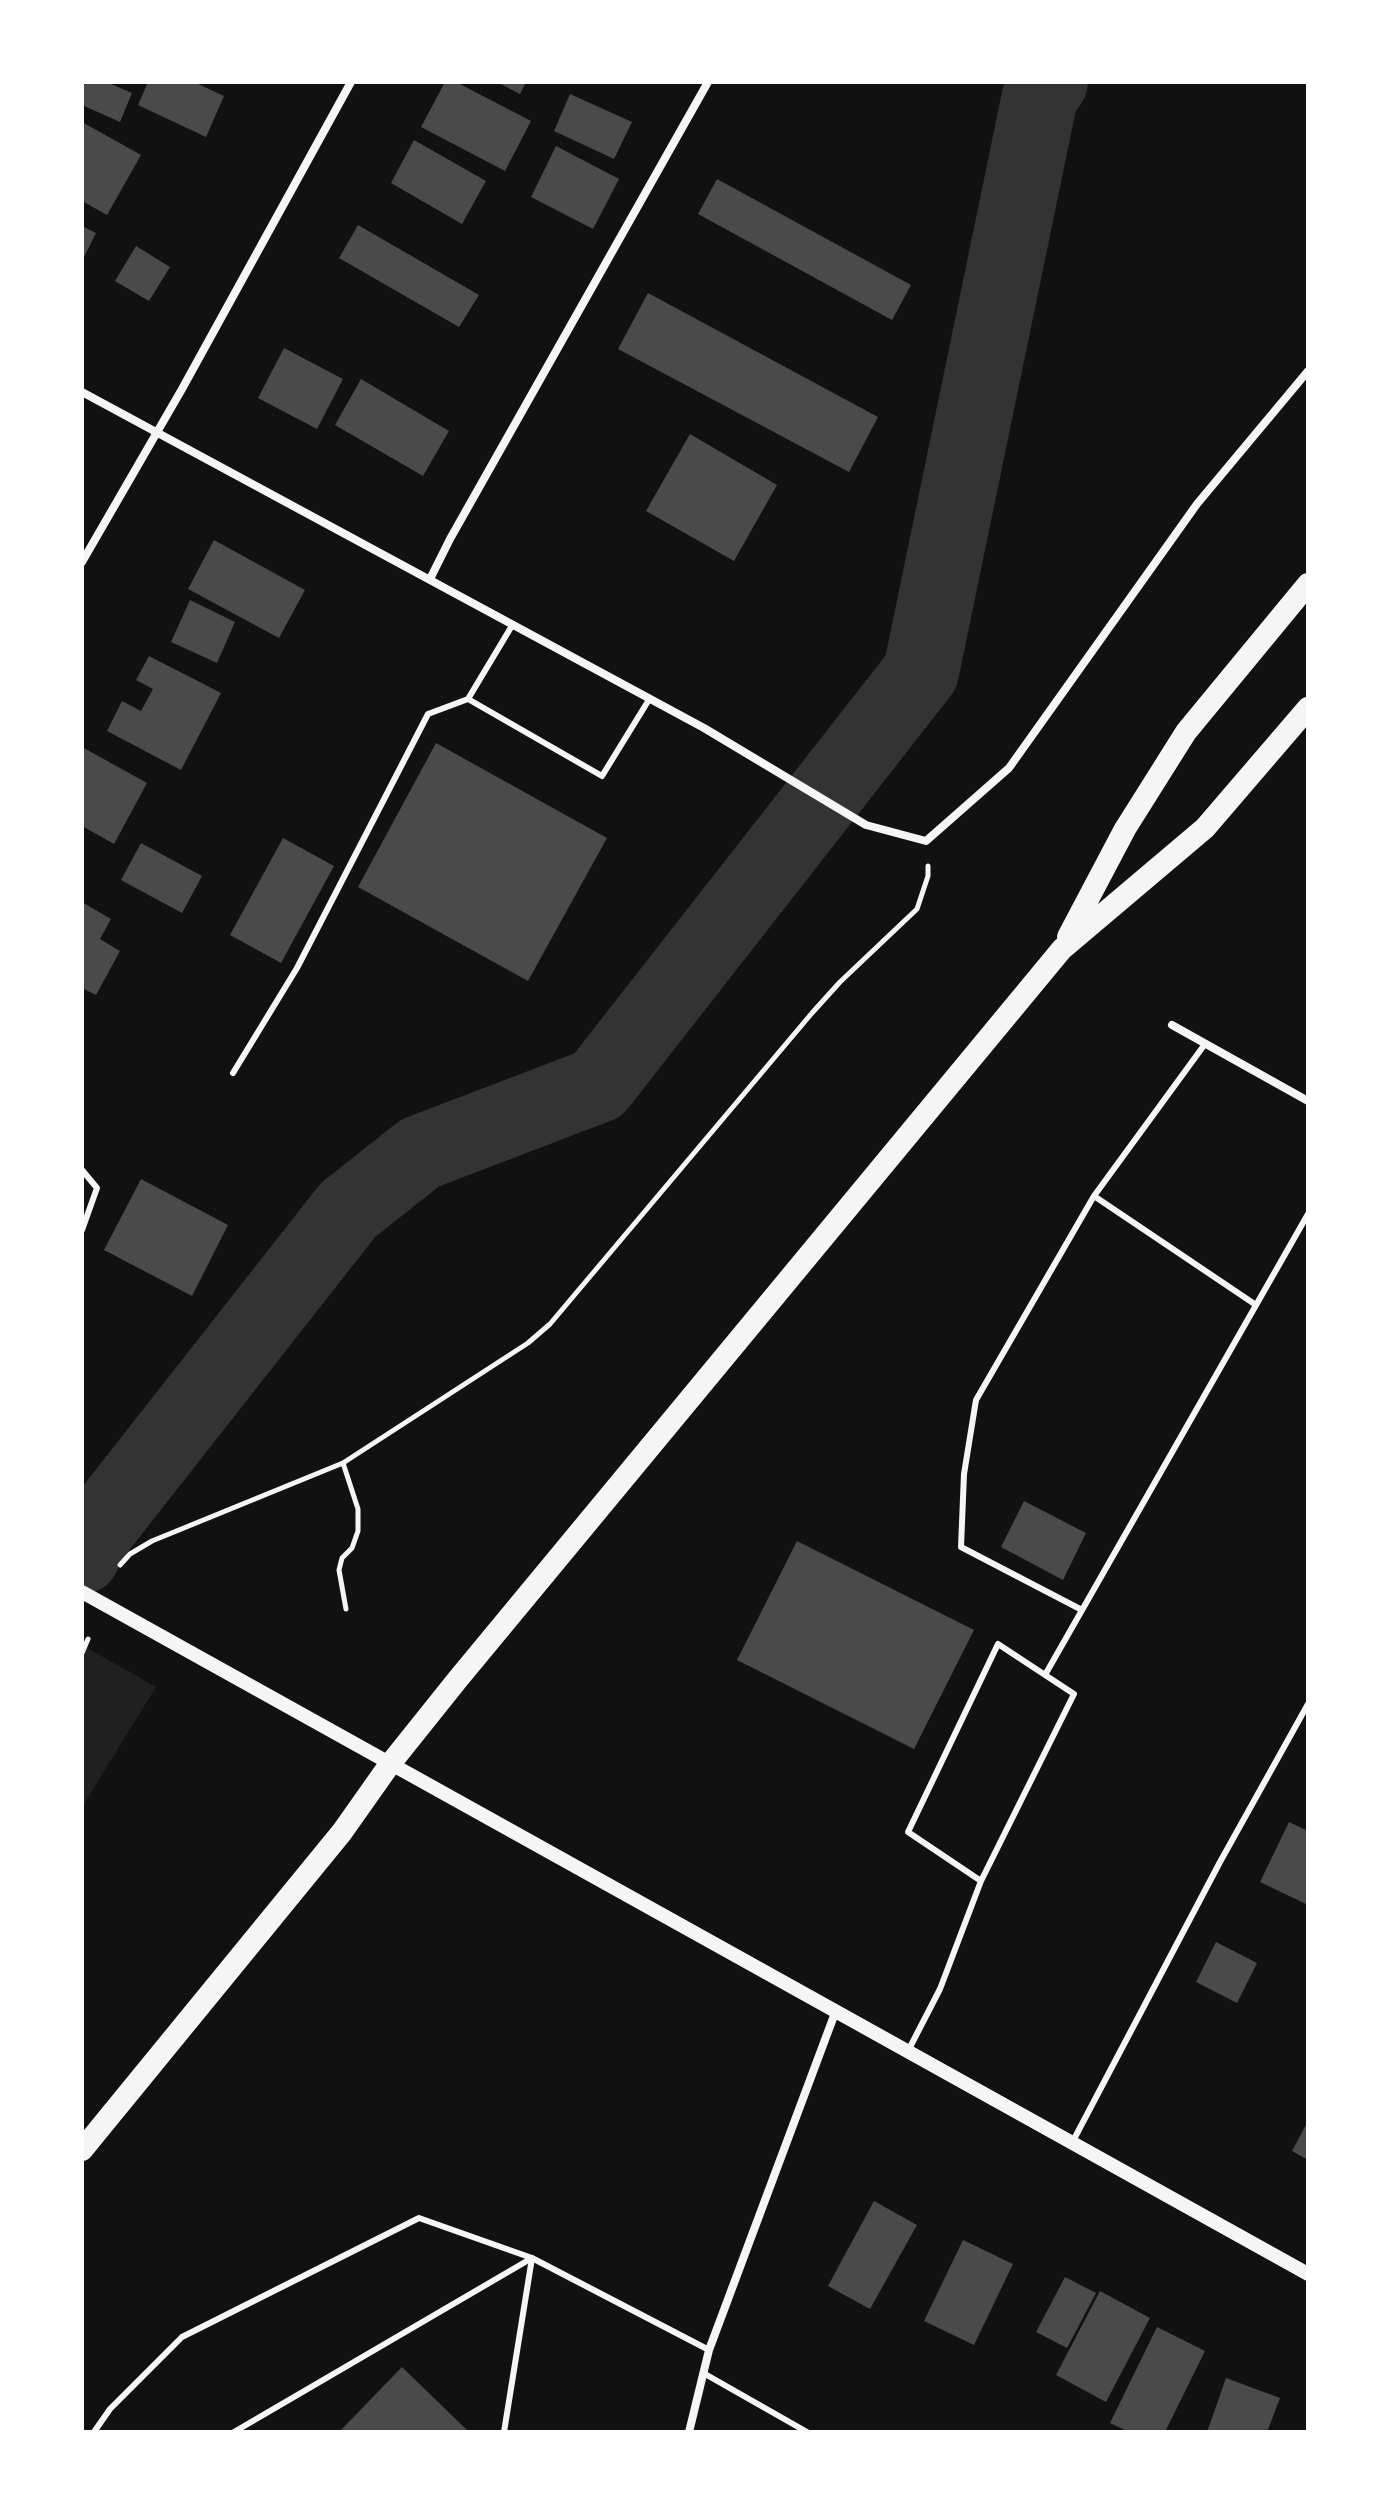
<!DOCTYPE html>
<html>
<head>
<meta charset="utf-8">
<style>
  body { margin:0 }
  #map { position:relative; width:1390px; height:2514px; overflow:hidden; background:#111; font-family:"Fira Sans Condensed",sans-serif }
  canvas { display:block }
  .frame { position:absolute; inset:0; border:84px solid #fff; pointer-events:none }
</style>
</head>
<body>
<div id="map">
<canvas width="1390" height="2514"></canvas>
<div class="frame"></div>
</div>
<script>
const c = document.querySelector('canvas').getContext('2d');
c.lineJoin = 'round';
function fillPath(path, color) { c.fillStyle = color; c.fill(path, 'evenodd'); }
const toPath = rows => new Path2D(rows.map(r => 'M' + r).join(''));
function trace(path, color, width, dash) { c.strokeStyle = color; c.lineWidth = width; c.lineCap = dash ? 'butt' : 'round'; c.setLineDash(dash || []); c.stroke(path); }
fillPath(toPath([
  [82,1645,156,1687,82,1807]
]), '#202020');
trace(toPath([
  [82,1556,92,1536,348,1210,420,1153,598,1085,921,672,1040,96,1050,82]
]), '#333', 76);
fillPath(toPath([
  [86,82,106,82,132,93,120,122,82,105,82,90],
  [148,82,194,82,224,96,206,137,138,105],
  [445,82,456,82,531,121,505,171,421,127],
  [497,82,526,82,520,94],
  [570,94,632,122,614,159,554,131],
  [82,122,141,155,107,215,82,201],
  [414,140,486,181,462,224,391,183],
  [556,146,619,179,593,229,531,197],
  [717,179,911,285,892,320,698,214],
  [358,225,479,295,459,327,339,258],
  [82,226,96,233,82,261],
  [136,246,170,267,149,301,115,281],
  [648,293,878,417,849,472,618,349],
  [284,348,343,379,317,429,258,398],
  [361,379,449,431,423,476,335,425],
  [690,434,777,485,734,561,646,511],
  [214,540,305,590,279,638,188,589],
  [190,600,235,622,217,663,171,642],
  [149,656,221,693,181,770,107,731,122,701,141,711,153,689,136,680],
  [436,743,607,838,528,981,358,887],
  [82,747,147,783,114,844,82,826],
  [283,838,334,866,281,963,230,935],
  [141,843,202,876,182,913,121,880],
  [82,902,111,919,100,939,120,951,96,995,82,988],
  [141,1179,228,1225,192,1296,104,1250],
  [1024,1501,1086,1533,1063,1580,1001,1547],
  [797,1541,974,1630,914,1749,737,1660],
  [1289,1822,1308,1831,1308,1905,1260,1882],
  [1216,1942,1257,1963,1237,2003,1196,1982],
  [1308,2121,1308,2160,1292,2151],
  [874,2201,917,2225,870,2309,828,2286],
  [963,2240,1013,2264,974,2345,924,2321],
  [1065,2277,1096,2293,1067,2348,1036,2332],
  [1100,2291,1150,2318,1106,2402,1056,2375],
  [1157,2327,1205,2351,1165,2432,1129,2432,1110,2423],
  [402,2367,469,2432,339,2432],
  [1226,2378,1280,2398,1267,2432,1207,2432]
]), '#4a4a4a');
trace(toPath([
  [343,1463,358,1509,358,1531,352,1548,342,1558,339,1570,346,1609],
  [120,1565,130,1554,152,1541,343,1463,528,1343,550,1324,812,1013,840,982,917,909,928,876,928,866],
  [82,1653,88,1639]
]), '#f5f5f5', 5);
trace(toPath([
  [513,624,468,699,602,776,650,698],
  [1205,1044,1094,1196,1256,1305],
  [233,1073,297,968,428,714,468,699],
  [82,1170,97,1188,82,1230],
  [1082,1610,961,1547,964,1474,976,1400,1094,1196],
  [1045,1675,1308,1214],
  [908,2051,940,1989,981,1881,1074,1694,998,1644,908,1832,981,1881],
  [1073,2141,1220,1862,1308,1704],
  [705,2374,807,2432],
  [94,2432,110,2409,182,2337,419,2218,532,2258,709,2350],
  [234,2432,532,2258],
  [504,2432,532,2258]
]), '#f5f5f5', 6);
trace(toPath([
  [82,392,704,728,866,825,926,841,1009,768,1197,504,1308,371],
  [82,562,182,389,351,82],
  [430,579,450,539,708,82],
  [1172,1025,1308,1101],
  [689,2432,709,2350,835,2013]
]), '#f5f5f5', 8);
trace(toPath([
  [82,1592,1308,2274]
]), '#f5f5f5', 14);
trace(toPath([
  [1068,937,1125,829,1186,732,1308,584],
  [82,2150,342,1832,390,1764,458,1679,1062,949,1205,828,1308,708]
]), '#f5f5f5', 22);
</script>
</body>
</html>
